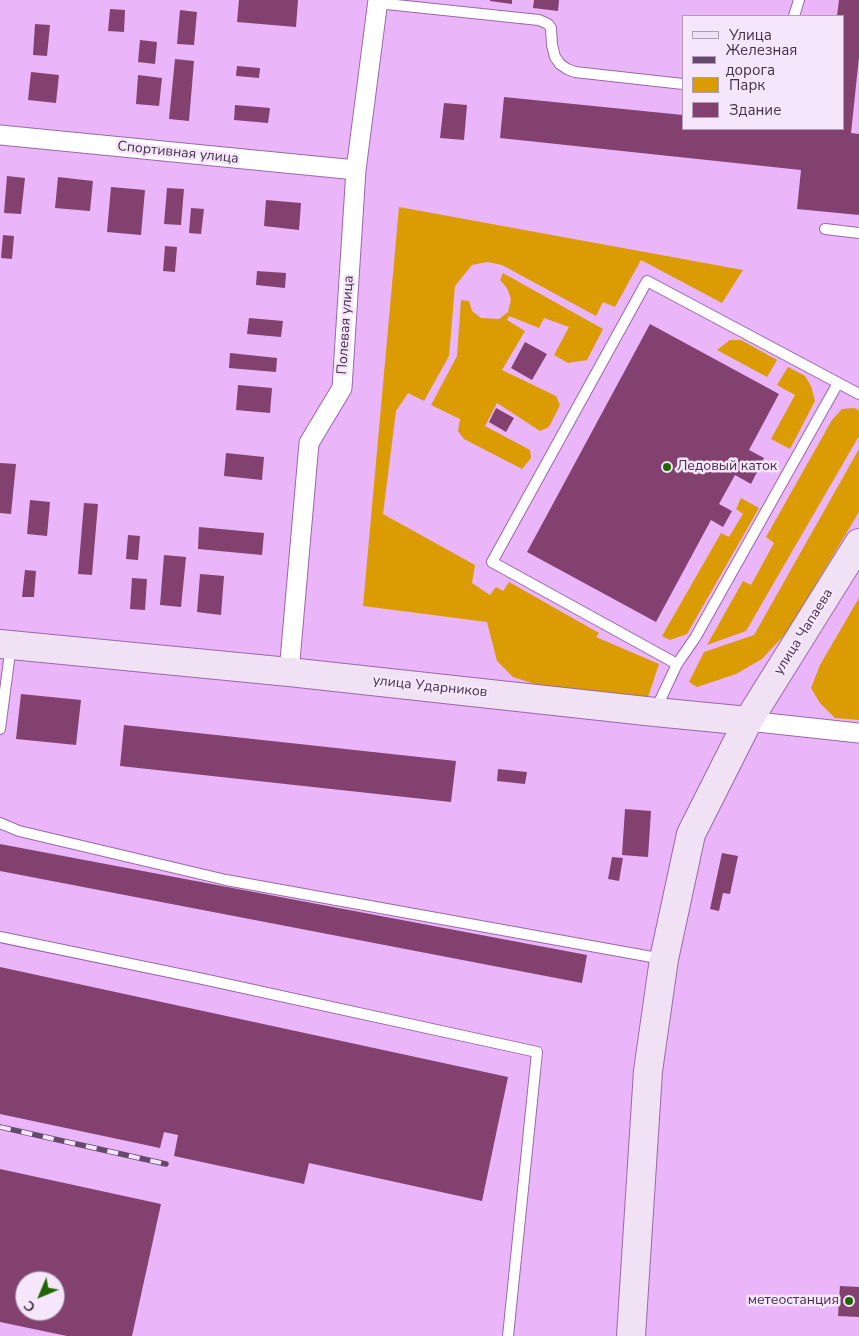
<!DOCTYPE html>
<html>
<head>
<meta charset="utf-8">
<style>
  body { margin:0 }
  #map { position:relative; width:859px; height:1336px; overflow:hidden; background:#ebb5f9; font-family:"Nunito Sans",sans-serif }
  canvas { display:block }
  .legend { position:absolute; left:682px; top:15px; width:162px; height:115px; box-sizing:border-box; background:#f6e6fb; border:1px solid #b09db5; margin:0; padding:6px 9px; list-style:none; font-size:15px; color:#46304c }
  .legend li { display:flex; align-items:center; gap:10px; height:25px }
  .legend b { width:25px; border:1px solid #b09db5 }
  .north { position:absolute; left:15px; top:1271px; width:50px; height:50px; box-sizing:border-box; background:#f6e6fb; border:1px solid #b09db5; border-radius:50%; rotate:225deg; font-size:14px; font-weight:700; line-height:20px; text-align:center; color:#46304c }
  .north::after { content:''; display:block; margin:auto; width:18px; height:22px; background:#216700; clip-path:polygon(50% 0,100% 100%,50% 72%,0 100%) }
</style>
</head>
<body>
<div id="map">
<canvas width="859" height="1336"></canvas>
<ul class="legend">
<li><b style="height:6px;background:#f1e1f5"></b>Улица</li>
<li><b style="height:6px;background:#664a6e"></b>Железная дорога</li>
<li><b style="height:14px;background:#db9b03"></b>Парк</li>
<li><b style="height:14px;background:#834170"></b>Здание</li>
</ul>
<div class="north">С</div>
</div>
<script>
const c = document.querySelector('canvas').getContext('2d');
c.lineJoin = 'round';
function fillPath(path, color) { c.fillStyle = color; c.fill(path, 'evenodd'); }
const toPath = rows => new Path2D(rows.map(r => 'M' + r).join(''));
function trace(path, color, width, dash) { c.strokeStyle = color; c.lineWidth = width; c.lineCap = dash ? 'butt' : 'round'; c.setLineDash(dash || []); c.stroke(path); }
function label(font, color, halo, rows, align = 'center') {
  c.font = font + ' "Nunito Sans",sans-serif'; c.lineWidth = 5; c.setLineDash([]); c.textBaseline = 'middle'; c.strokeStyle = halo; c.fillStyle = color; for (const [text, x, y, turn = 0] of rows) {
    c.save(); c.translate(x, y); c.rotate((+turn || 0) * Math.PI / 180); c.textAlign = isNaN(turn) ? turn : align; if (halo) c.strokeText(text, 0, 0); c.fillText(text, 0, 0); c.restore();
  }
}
fillPath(toPath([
  [399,207,743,270,722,303,641,260,615,307,603,302,596,316,502,265,487,262,472,265,455,286,449,356,424,401,408,393,396,411,383,514,475,565,472,583,490,595,496,587,503,591,509,582,599,633,596,637,659,664,648,697,538,685,513,677,497,661,487,622,363,606],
  [503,273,603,329,587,360,568,363,554,355,569,327,544,318,539,328,509,316,507,320,525,331,502,370,556,396,560,405,549,427,540,431,497,403,485,426,530,450,531,458,522,469,464,439,458,431,460,419,431,405,457,356,461,300,469,301,472,311,481,318,499,319,508,312,511,299,507,288,500,280],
  [730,340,741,340,777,360,767,377,717,350],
  [788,367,805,376,811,386,815,401,790,449,771,439,795,395,777,385],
  [854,408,859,410,859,436,746,631,707,645,743,581,751,585,774,543,766,537,832,420,842,409],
  [859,449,859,512,787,632,762,659,736,674,697,687,689,682,704,652,754,635],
  [741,498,759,508,687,634,670,640,662,636,721,533,729,537,743,514,736,509],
  [859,598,859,720,835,718,820,703,811,688,820,665]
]), '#db9b03');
fillPath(toPath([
  [239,0,298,0,296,27,237,22],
  [490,0,512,0,512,4,490,1],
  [534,0,559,0,558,11,533,8],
  [839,0,859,0,859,57,851,133,859,134,859,215,797,209,801,170,500,138,504,97,683,115,683,129,843,129,843,16,837,16],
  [110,9,125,10,124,32,108,31],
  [180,10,197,12,194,45,177,44],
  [35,24,50,25,47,56,33,55],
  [140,40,157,42,155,64,138,62],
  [175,59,194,61,189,121,169,119],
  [237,66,260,68,259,78,236,76],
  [31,72,59,75,56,103,28,100],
  [138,75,162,78,159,106,136,104],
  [444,103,467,105,464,140,440,138],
  [235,105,270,108,268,123,234,120],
  [7,176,25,178,21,214,4,213],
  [58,177,93,181,90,211,55,208],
  [111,187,145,190,141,235,107,232],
  [167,188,184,189,181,225,164,224],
  [266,200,301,203,299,230,264,226],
  [191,208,204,209,201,234,189,233],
  [3,235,14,236,12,259,1,258],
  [165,246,177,247,175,272,163,271],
  [257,271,286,273,285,288,256,285],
  [249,318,283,321,281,337,247,334],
  [650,324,779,394,749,450,764,458,751,484,735,475,719,504,732,511,723,527,711,520,656,622,527,552],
  [525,342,547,354,532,380,511,368],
  [230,353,277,358,276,372,229,368],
  [238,385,272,388,270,413,236,410],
  [496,408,514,418,506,432,489,422],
  [226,453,264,457,262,480,224,476],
  [0,463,16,464,11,514,0,513],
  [30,500,50,502,47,536,27,534],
  [84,503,98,504,92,575,78,574],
  [199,527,264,533,262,555,198,549],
  [128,535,140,536,138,560,126,559],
  [164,555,186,557,181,607,160,605],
  [25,570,36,571,34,597,22,597],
  [200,574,224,576,221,615,197,612],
  [132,578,147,579,145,610,130,609],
  [21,694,81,700,76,745,16,739],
  [124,725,456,761,451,802,120,766],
  [498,769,527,772,525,784,497,781],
  [625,809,651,811,648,857,622,855],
  [0,844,587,955,582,983,0,871],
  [722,853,738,856,730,894,723,893,719,911,710,909],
  [612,857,623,858,619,881,608,879],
  [0,967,508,1077,482,1201,309,1163,304,1184,174,1156,178,1135,164,1132,160,1148,0,1114],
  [0,1169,161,1204,132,1336,67,1336,0,1322],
  [25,1281,55,1281,55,1311,25,1311],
  [840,1286,859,1287,859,1317,838,1316]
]), '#834170');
const service = toPath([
  [377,3,539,20,548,24,551,28,552,45,555,57,560,64,567,69,575,72,683,84],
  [794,16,799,0],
  [825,229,859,233],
  [677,664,492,562,647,281,859,394],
  [656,709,677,664,695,638,838,383],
  [0,729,11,645],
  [0,823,19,831,226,880,663,959],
  [0,937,203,979,537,1052,508,1336]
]);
const minor = toPath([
  [0,135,356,170],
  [289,672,309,443,342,388,356,170,378,0],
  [748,721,859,733]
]);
const secondary = toPath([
  [0,644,289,672,655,712,748,721],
  [631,1336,648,1071,664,959,691,834,748,721,859,543]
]);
trace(service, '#9a68a7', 12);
trace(minor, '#9a68a7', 21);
trace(secondary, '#9a68a7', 30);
trace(service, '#fff', 10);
trace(minor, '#fff', 19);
trace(secondary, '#f1e1f5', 28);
const rail = toPath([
  [0,1127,166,1164]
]);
trace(rail, '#664a6e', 5.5);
trace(rail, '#f6e6fb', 4, [11]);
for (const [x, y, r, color] of [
  [667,467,5,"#216700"],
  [849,1301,5,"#216700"]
]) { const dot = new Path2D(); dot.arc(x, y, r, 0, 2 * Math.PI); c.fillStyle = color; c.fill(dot); trace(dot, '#f6e6fb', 2); }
label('14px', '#46304c', '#f6e6fb', [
  ["Спортивная улица",178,153,6],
  ["Полевая улица",346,325,-86],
  ["улица Чапаева",804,632,-58],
  ["улица Ударников",430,687,6]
]);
label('14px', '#46304c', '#f6e6fb', [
  ["Ледовый каток",677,467],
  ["метеостанция",839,1301,"right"]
], 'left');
</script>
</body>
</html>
